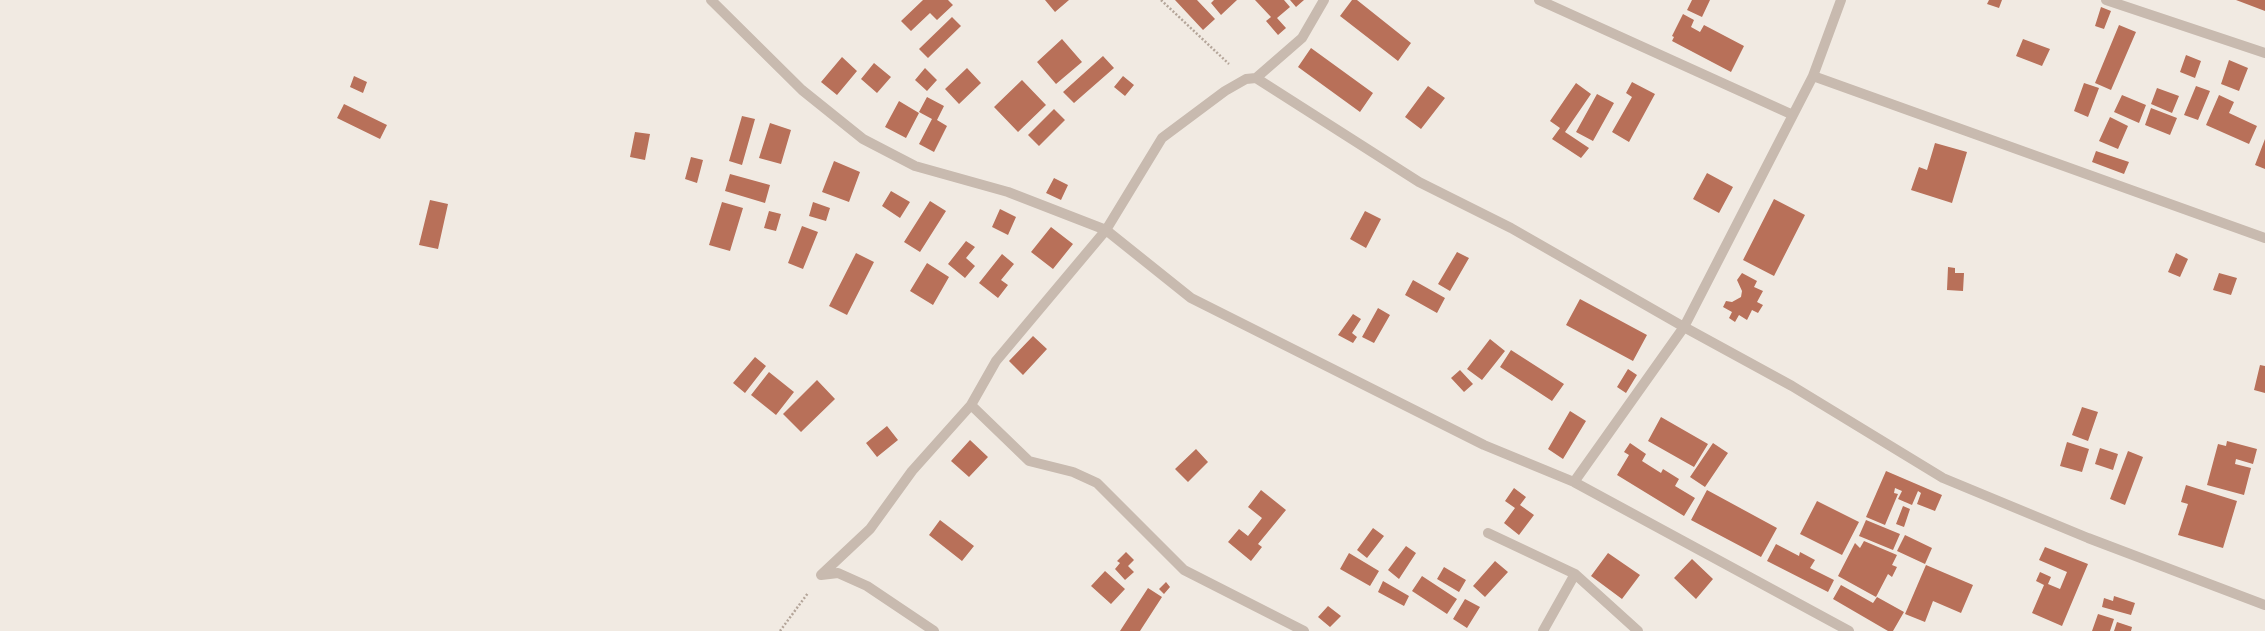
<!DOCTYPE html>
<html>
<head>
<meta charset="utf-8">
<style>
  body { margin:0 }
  canvas { display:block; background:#f1eae2 }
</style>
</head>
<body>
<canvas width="2265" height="631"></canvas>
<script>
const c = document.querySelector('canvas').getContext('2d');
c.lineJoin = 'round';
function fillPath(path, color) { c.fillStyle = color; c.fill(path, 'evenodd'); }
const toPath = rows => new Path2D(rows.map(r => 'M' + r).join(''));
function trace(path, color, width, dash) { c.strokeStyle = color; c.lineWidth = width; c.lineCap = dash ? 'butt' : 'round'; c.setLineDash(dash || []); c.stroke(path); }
fillPath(toPath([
  [923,0,948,0,953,5,937,20,930,13,911,31,901,21],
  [1045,0,1069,0,1055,12],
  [1175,0,1197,0,1215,19,1203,30],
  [1214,0,1237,0,1221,15,1211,3],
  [1255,0,1284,0,1290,7,1277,18,1286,28,1278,35,1266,21,1271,17],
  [1290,0,1304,0,1296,7],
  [1352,0,1357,0,1411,43,1398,61,1340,16],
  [1692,0,1710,0,1702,17,1687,10],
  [1989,0,2002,0,1999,8,1987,4],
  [2236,0,2265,0,2265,11],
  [2101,7,2111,11,2104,29,2095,26],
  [1683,14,1694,20,1691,27,1700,32,1704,25,1744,46,1731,72,1672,41,1674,37,1672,36],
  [952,17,961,26,928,58,919,49],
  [2119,25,2136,32,2111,90,2095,83],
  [1062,39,1082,62,1056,84,1037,62],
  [2023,39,2050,49,2042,66,2016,56],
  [1311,48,1373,93,1360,112,1298,67],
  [2186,55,2201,61,2195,78,2180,72],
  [1103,56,1114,68,1074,103,1063,92],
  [842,57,857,71,837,95,821,82],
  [2229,60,2248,68,2239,91,2221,84],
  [874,63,891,77,877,93,861,79],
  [925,68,937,80,927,91,915,80],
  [967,68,981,83,959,104,945,89],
  [354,76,367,82,363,93,350,87],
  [1123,76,1134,85,1125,96,1114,87],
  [1022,80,1046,105,1018,132,994,107],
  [1632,82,1655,94,1629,142,1612,132,1632,97,1626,93],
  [1576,83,1591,94,1565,132,1589,148,1581,158,1552,139,1560,128,1550,121],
  [2084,83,2099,88,2088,117,2074,111],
  [1428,86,1445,98,1421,129,1405,117],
  [2196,86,2210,91,2198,120,2184,115],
  [2157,88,2179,96,2172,113,2151,104],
  [1597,94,1614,103,1593,141,1576,132],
  [2122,95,2146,105,2139,123,2114,112],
  [2219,95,2234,102,2229,113,2257,126,2249,144,2206,125],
  [927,97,944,106,937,120,947,126,934,152,919,144,932,119,919,112],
  [899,101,919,113,906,138,885,127],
  [344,104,387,125,380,139,337,118],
  [2151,108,2177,118,2170,135,2145,125],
  [1054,109,1065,120,1039,146,1028,135],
  [742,116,755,119,742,165,729,161],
  [2110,117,2128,126,2118,149,2099,141],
  [770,123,791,130,781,164,759,158],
  [635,132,650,134,645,160,630,157],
  [2265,139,2265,169,2255,165],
  [1935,143,1967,152,1952,203,1911,190,1919,167,1927,170],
  [2096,151,2129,162,2124,174,2092,162],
  [691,157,703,160,697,183,685,179],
  [834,161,860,172,849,202,822,192],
  [1707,173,1733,187,1719,213,1693,199],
  [730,174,770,185,765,203,725,191],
  [1054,178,1068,185,1061,200,1046,193],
  [891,191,910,202,900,218,882,206],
  [1774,199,1805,215,1774,276,1743,260],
  [430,200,448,204,438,249,419,245],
  [930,201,946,211,920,252,904,242],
  [722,202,743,208,730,251,709,245],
  [813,202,830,208,826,221,809,216],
  [1000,209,1016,217,1008,235,992,227],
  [769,211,781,214,776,231,764,228],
  [1365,211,1381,219,1366,248,1350,239],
  [802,226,818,232,803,269,788,263],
  [1051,227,1073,244,1053,269,1031,252],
  [966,241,975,247,966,258,975,266,965,278,948,264],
  [1457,252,1469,258,1450,291,1438,284],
  [856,253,874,262,847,315,829,306],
  [2176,253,2188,259,2180,277,2168,272],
  [1002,254,1014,264,1001,280,1008,285,998,298,979,283],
  [927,263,949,277,933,305,910,291],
  [1948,267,1955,268,1955,273,1964,273,1963,291,1947,290],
  [1742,273,1757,281,1754,287,1763,291,1757,302,1763,305,1758,313,1752,310,1747,320,1739,315,1735,322,1729,318,1732,312,1723,307,1726,301,1732,302,1741,297,1742,291,1737,280],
  [2219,273,2237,278,2231,295,2213,290],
  [1413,280,1445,298,1437,313,1405,295],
  [1580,299,1647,335,1633,361,1566,325],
  [1378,308,1390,315,1374,343,1362,337],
  [1353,314,1361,319,1352,333,1357,337,1353,343,1338,335],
  [1033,336,1047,349,1023,375,1009,361],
  [1490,339,1505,351,1482,380,1467,369],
  [1511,350,1564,384,1552,401,1500,367],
  [755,357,766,366,745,393,733,383],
  [2260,365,2265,366,2265,393,2254,390],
  [1628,369,1637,375,1626,393,1617,387],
  [1460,370,1473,384,1464,392,1451,378],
  [769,372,794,392,776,415,751,395],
  [817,380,835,399,801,432,783,414],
  [2082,407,2098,412,2088,441,2072,435],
  [1570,411,1586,421,1563,459,1548,449],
  [1661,417,1708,444,1694,467,1648,441],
  [887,426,898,440,877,457,866,443],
  [970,440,988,457,969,477,951,461],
  [2227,441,2257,449,2253,464,2236,459,2235,464,2251,468,2244,495,2207,485,2218,444,2226,446],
  [2067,442,2089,449,2082,472,2060,466],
  [1630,443,1646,454,1642,461,1661,473,1663,469,1679,479,1675,486,1695,498,1684,516,1617,475,1629,455,1624,452],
  [1713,443,1728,453,1705,487,1690,477],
  [2100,448,2118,454,2113,470,2095,464],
  [1196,449,1208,462,1188,482,1175,469],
  [2128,451,2143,457,2125,505,2110,499],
  [1886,471,1942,495,1935,511,1917,504,1921,493,1918,491,1912,505,1898,499,1902,491,1895,488,1894,493,1898,494,1885,525,1866,517],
  [2186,485,2237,501,2223,548,2178,535,2188,504,2181,502],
  [1514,488,1526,497,1520,505,1534,515,1519,535,1504,523,1515,508,1505,501],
  [1261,490,1286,510,1258,544,1262,547,1251,561,1228,542,1239,529,1248,536,1262,518,1248,507],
  [1707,490,1777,528,1761,557,1691,520],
  [1817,501,1859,522,1842,555,1800,534],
  [1903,506,1910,509,1904,527,1896,524],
  [940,520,974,546,962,561,929,535],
  [1866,520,1900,534,1893,550,1859,536],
  [1373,528,1384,536,1367,558,1357,550],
  [1905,535,1932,548,1925,564,1897,551],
  [1864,541,1897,555,1892,565,1897,567,1892,577,1888,574,1876,597,1838,576,1855,543,1860,548],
  [1776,544,1799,556,1800,552,1815,560,1810,568,1834,580,1828,592,1767,561],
  [1406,546,1416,553,1399,579,1388,570],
  [2045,547,2088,564,2062,626,2032,613,2044,585,2036,581,2040,572,2051,577,2048,584,2060,589,2067,572,2039,560],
  [1126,552,1134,560,1128,566,1134,572,1125,580,1115,569,1120,563,1117,561],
  [1349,553,1379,571,1370,586,1340,569],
  [1608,553,1640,575,1622,599,1591,576],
  [1692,559,1713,579,1696,599,1674,578],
  [1495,561,1508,572,1485,597,1473,586],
  [1926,565,1973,585,1961,613,1933,601,1925,622,1905,614],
  [1444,567,1466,580,1459,592,1437,579],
  [1105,571,1125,589,1111,604,1091,586],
  [1422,576,1457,599,1447,614,1412,591],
  [1383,581,1409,596,1404,606,1378,592],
  [1166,582,1170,587,1164,594,1159,589],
  [1841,585,1873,603,1877,597,1904,612,1893,631,1888,631,1833,599],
  [1148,588,1162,597,1140,631,1120,631],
  [2114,596,2135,603,2131,615,2102,607,2104,598,2113,601],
  [1465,599,1480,607,1467,628,1453,619],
  [1328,606,1341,616,1330,627,1318,617],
  [2098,614,2114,619,2110,631,2092,631],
  [2117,622,2132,627,2131,631,2114,631]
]), '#b87059');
trace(toPath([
  [1161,0,1229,64],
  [780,631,808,593]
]), '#b4a599', 2.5, [2, 2]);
trace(toPath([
  [711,0,802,90,863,139,915,166,1008,192,1106,230,1191,298,1484,445,1574,482,1849,631],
  [1539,0,1793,115],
  [1841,0,1813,76,2265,238],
  [2106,0,2265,53],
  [1256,78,1419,182,1511,228,1684,327,1813,76],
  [971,405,1029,461,1073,472,1097,483,1184,570,1304,631],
  [1574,482,1684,327,1792,386,1943,478,2088,538,2265,605],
  [1488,533,1575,574,1638,631],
  [934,631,867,586,838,573,821,575,870,529,912,471,971,405,996,361,1106,230,1162,138,1225,91,1246,79,1256,78,1302,38,1324,0],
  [1543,631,1575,574]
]), '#c8baaf', 10);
</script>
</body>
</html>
